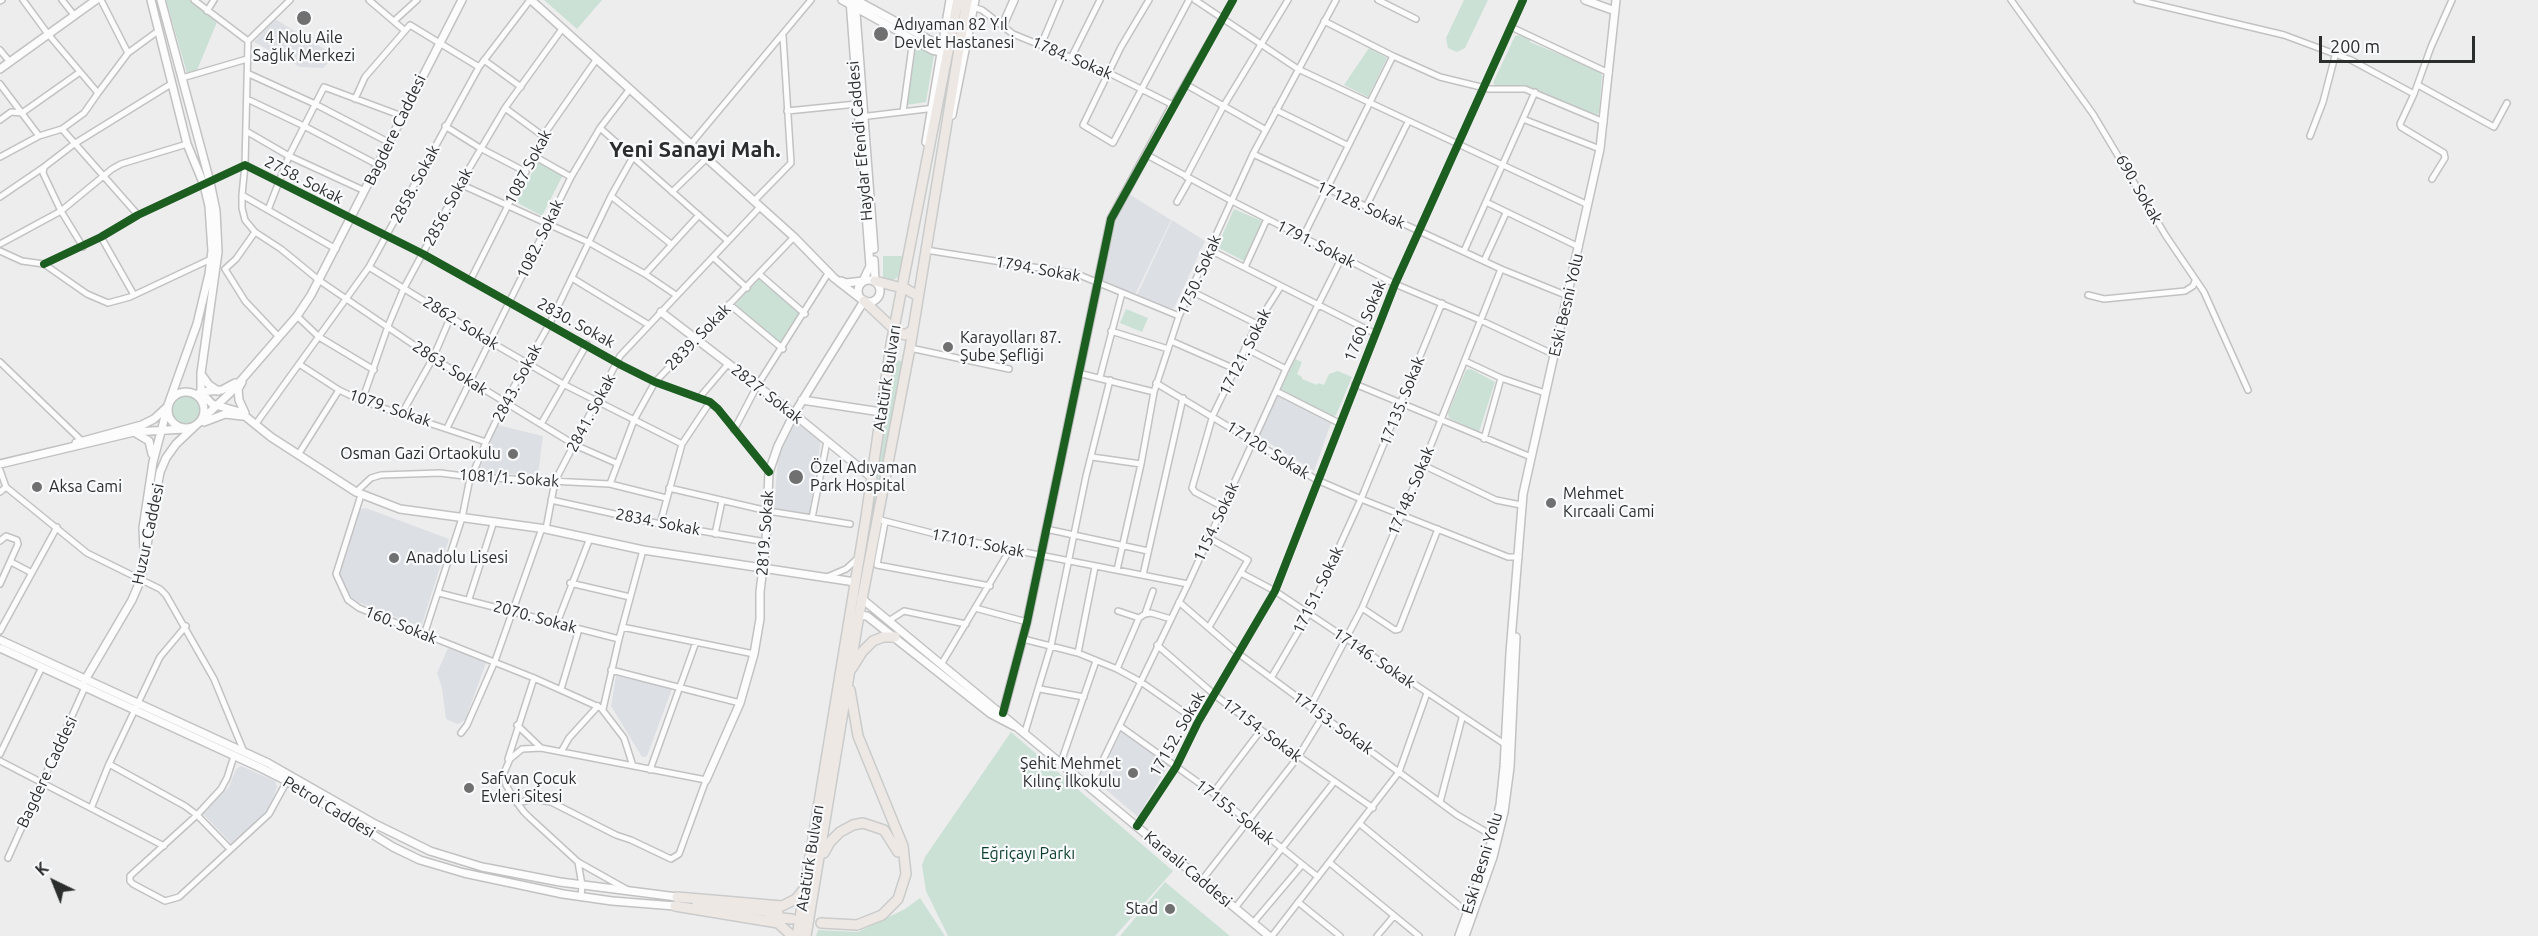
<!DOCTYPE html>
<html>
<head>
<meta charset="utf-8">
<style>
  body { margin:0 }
  #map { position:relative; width:2538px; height:936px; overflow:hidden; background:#ededee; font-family:Ubuntu,sans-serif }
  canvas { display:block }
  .north { position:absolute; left:24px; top:852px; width:60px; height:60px; -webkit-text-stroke:4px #f9fafc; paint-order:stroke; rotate:317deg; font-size:16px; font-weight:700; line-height:24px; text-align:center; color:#2c2d2d }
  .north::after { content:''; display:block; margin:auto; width:21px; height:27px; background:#2c2d2d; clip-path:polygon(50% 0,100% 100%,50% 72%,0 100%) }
  .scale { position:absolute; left:2319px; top:36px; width:156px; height:27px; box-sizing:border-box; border:3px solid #2c2d2d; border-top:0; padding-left:8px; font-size:18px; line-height:21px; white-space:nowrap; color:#2c2d2d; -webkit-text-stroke:4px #f9fafc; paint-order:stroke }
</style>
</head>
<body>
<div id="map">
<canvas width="2538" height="936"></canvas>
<div class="north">K</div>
<div class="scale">200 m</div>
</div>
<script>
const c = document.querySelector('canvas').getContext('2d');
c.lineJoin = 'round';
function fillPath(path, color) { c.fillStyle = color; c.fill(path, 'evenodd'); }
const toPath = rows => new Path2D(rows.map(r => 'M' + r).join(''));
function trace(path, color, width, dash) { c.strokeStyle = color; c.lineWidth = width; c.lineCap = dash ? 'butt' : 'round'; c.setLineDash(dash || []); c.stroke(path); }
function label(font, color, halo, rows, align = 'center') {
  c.font = font + ' Ubuntu,sans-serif'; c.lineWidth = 4.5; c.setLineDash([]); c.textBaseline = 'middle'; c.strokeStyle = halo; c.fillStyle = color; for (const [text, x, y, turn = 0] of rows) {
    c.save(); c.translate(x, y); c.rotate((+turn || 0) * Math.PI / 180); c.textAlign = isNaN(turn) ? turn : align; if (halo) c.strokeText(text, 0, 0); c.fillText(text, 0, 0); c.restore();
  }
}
fillPath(toPath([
  [275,19,336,56,323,68,300,67,254,42],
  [1129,194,1171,220,1135,295,1101,279,1117,218],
  [1172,220,1205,241,1174,308,1171,308,1137,295],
  [1277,396,1331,423,1314,471,1258,436],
  [796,421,821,440,809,514,774,508,778,458],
  [497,425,543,436,538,475,478,473],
  [366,508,449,539,421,627,358,602,349,595,339,577,360,509],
  [448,648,486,663,465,720,458,724,446,719,442,688,437,673],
  [616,676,672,689,647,756,645,757,642,757,611,706],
  [1122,731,1169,764,1138,817,1097,782],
  [241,766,275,781,277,787,269,808,232,844,202,813,229,787,236,769]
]), '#dcdfe3');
fillPath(toPath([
  [166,0,189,0,217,22,197,70,187,73],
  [544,0,602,0,577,29],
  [1464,0,1488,0,1465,48,1457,52,1448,48,1446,38],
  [1521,35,1530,39,1530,42,1600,71,1602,76,1599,112,1597,115,1526,86,1503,87,1495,85,1493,83,1515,36],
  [916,46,934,55,926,102,907,105],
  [1369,48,1387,58,1368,97,1344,85],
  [538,162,563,175,542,216,516,202],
  [1234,209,1262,221,1244,261,1217,247],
  [883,256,905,256,901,275,889,283,883,279],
  [760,278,802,314,784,341,777,341,737,307,736,303],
  [1126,309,1148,318,1142,332,1120,323],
  [893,359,904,362,848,652,887,413],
  [1295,359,1302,362,1297,374,1302,377,1302,379,1317,385,1318,383,1324,385,1329,374,1338,371,1352,377,1336,415,1333,417,1281,389],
  [1471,369,1495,382,1479,432,1449,418,1448,413,1466,370],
  '172 410a14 14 0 1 1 28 0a14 14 0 1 1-28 0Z',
  [1011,732,1173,871,1115,936,948,936,926,891,922,865,925,857],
  [1165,882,1230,936,1120,936],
  [920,898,945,936,816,936,818,930,858,932,905,909]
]), '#cbe1d6');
const street = toPath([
  [62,0,74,15],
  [101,0,128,53],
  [194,0,248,41],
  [290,0,248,41,245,165,242,195,242,208,245,220,255,232,281,249,320,281,433,358,575,445,616,463],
  [369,0,404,30],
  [1149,0,1121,47,1083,125,1113,143,1189,0],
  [1195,0,1298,69,1586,204],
  [1378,0,1416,19],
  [2011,0,2093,114,2166,236,2204,292,2248,390],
  [2137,0,2284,35,2351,60,2414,94,2431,47,2452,0],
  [0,1,2,0],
  [972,7,982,10,1013,34,1109,73,1173,105,1233,0],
  [207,11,214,0],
  [394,21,417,0],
  [1324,21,1393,56,1440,77,1489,89,1525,89,1604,122],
  [1511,27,1609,73],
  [1041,45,1060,0],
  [0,50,10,62],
  [1071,58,1100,0],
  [484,60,521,87],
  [249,74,315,104,390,143],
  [182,78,247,59],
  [0,84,39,136,62,129,84,113,98,93,48,34,23,0],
  [1185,84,1266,130],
  [2418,85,2494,127,2507,103],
  [98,93,128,53,158,31],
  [2414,94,2400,124,2401,127,2444,153,2445,158,2432,179],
  [247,99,304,126,378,165],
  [355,99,365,77,410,25,479,67],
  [505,108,543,136],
  [1276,110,1347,145],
  [787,111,857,104],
  [903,112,913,39],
  [860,117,935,108],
  [1523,119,1600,149],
  [0,120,11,112,22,113,80,72],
  [445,126,480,148,526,172],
  [600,128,728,241],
  [62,129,138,215],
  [246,131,289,156,365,191],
  [2310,136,2323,102,2335,56],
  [690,145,811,0],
  [1253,154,1501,269,1568,296],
  [1147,155,1232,201,1395,284,1480,320,1555,355],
  [534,156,571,177],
  [0,157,39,136],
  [1186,177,1223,107,1288,0],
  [460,184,590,243,645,274,676,295],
  [672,192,706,159],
  [242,195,336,249],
  [611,196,671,244],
  [0,197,44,167],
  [754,201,791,163,783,36],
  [1177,202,1190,179],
  [1488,203,1579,247],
  [1366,207,1408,122],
  [268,210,289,156,324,87,402,116],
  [255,232,236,259,225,269,245,301,279,337],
  [101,237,134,295],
  [1303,237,1393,56],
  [0,244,61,211,112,169,121,164,187,144],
  [83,247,61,211,43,173,44,167,74,144,171,84],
  [926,250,1077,274,1179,316],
  [1210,250,1374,333],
  [0,251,22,261,44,264,87,294,108,303,130,297,211,259],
  [1464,251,1535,92],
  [714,258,747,288],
  [1484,261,1506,213],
  [44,264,101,237,138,215,245,165,423,254,621,365,655,382,710,402,718,409,769,472],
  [369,267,489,341,563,384,682,444],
  [1245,267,1267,219],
  [645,274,699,215],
  [759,274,805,314],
  [572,278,649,325],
  [470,281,543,136,596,60],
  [1191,291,1257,324],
  [2088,295,2104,299,2185,291,2193,286,2195,281],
  [729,304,783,349],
  [297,316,319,337,374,370],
  [1111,331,1168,349],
  [1171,341,1235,369],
  [910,348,1009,369],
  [1245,348,1286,369],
  [1465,361,1501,378,1545,393],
  [0,362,85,444],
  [299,364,339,390,362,401,486,442],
  [1078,373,1154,392],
  [1100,377,1122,293],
  [1156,383,1317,480,1361,499,1508,557,1519,557],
  [1355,384,1531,457],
  [1276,391,1339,423],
  [699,398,728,364],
  [362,401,388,326,404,288,460,184,505,108,562,29],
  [401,415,433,358,451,316],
  [541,424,587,344],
  [255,425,369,267,479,67,530,0],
  [447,428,571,177,600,128,629,90],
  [734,430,757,386,829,272],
  [1484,439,1501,378],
  [298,455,339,390],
  [1092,457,1141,464],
  [1423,465,1496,500,1521,505],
  [0,470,6,487,0,492],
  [610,484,634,420,655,382,794,237],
  [6,487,87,553,160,589,166,595,214,679,244,752],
  [669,488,768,511,850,524],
  [356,492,371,478,381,475,440,473,472,477,610,484,666,498],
  [361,495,336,574,348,600,359,608,534,678,601,708,624,738,633,766],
  [551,500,660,524,766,542],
  [1223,507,1195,492,1192,488,1213,415,1257,324,1281,286],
  [812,518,827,441],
  [877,519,947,537,1188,584],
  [885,522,877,565,990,586],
  [660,524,682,444,710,402],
  [546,529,555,481,620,356,760,207],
  [1046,529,1148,551],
  [715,534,722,501],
  [1209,538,1248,560,1209,627],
  [0,541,6,536,17,540,18,544,0,584],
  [11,562,32,573],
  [1117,570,1141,464,1154,392,1179,316,1253,154,1336,0],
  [1241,573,1275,591,1506,745],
  [1143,575,1183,398],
  [827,577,846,569,857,559],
  [570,583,630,597],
  [439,593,619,639,643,550],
  [469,599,494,521],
  [1179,602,1239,654,1457,815,1493,836],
  [975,608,1027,622],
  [1362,608,1395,630,1399,629,1438,529],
  [1118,611,1139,618,1145,614,1151,613,1171,619],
  [1145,614,1153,591],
  [890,620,904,611,966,624],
  [557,623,590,538],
  [622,627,754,654],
  [0,631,57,527],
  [424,635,462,518,469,483,486,442,504,404,550,323,611,196,633,157],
  [1023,639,1078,653,1117,669,1141,682,1198,722],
  [1157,645,1216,696,1261,730,1373,808],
  [1078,653,1095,567],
  [942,663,1011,548],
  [1117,669,1139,618],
  [611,670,740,703],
  [1271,678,1308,615,1361,499,1442,303],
  [561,689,579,629],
  [1040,689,1084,697],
  [1310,707,1362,608,1423,465,1501,269],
  [603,709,619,639],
  [517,725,540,747],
  [1121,727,1213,793,1318,877],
  [1025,732,1051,646,1086,476,1110,380],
  [461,733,467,725,495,661,542,528],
  [561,752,569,738,598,706],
  [0,754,42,667],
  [234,756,227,778,221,789,197,815,130,876,130,881,133,884,165,901,179,897,269,814,287,781],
  [508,759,534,678],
  [0,761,164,846],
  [109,764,185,806,197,815,230,849],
  [1060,765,1096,661],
  [650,770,696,642],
  [1090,787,1188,584,1286,369,1342,257],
  [1213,793,1261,730],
  [1440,802,1462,718],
  [517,803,534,799,551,802,616,835,631,840,671,859,679,854,706,780,541,748,522,749,510,759,504,773,506,785,515,800,524,812,529,817,578,862,626,889],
  [92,806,109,764,160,657,186,626],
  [1360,824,1468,913],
  [1137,826,1176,767,1198,722,1275,591,1395,284,1523,0],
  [8,858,85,687],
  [578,862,582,885,581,897],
  [1330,863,1419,936],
  [1202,880,1298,757,1323,716],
  [1298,902,1340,936],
  [1235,908,1334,782],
  [1253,923,1302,865],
  [1272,936,1399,772,1427,693],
  [1377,936,1394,916]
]);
const secondary = toPath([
  [161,0,210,182,216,211,218,252,201,373,201,394],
  [531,0,794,237,834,278,861,299],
  [842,0,932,50,941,52],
  [855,0,874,249],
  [856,0,935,43,941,52],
  [1585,0,1615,11],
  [1003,25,1014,0],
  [0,69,96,0],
  [952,115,975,0],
  [926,142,950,0],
  [874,260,875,281],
  '858 291a11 11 0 1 1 22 0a11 11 0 1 1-22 0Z',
  [841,281,846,283,863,281,870,266,850,0],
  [661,312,794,414,871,477],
  [201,374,209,385,218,391],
  [242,382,238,389,239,400,245,413],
  '168 410a18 18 0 1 1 36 0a18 18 0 1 1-36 0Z',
  [200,392,222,390,235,383],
  [201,392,212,404,240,412,271,437,356,492,400,509,546,529,643,550,855,582],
  [802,400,881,412],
  [204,422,225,414,242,416],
  [134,432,149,441,152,454],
  [76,443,142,425,154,419,167,407],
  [0,464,134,432,184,429],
  [144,549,143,528,153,462,168,405,197,324,209,274,212,251,209,206,204,185,187,144,151,0],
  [861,598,1269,936],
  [859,615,867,616,991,714,1014,726],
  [0,640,268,763,375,824,430,851,482,867,560,882,677,897],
  [0,648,261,768,287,781,393,847,420,860,464,873,563,894,612,901,675,906],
  [85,680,132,600,141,579,160,472,166,458,176,444,231,392,297,316,311,295,462,0],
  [1003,713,1027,622,1111,219,1173,105],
  [706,780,740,703,754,654,760,619,760,592,766,542,769,472,778,446,794,414,864,301],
  [1459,936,1488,855,1500,805,1504,767,1510,653,1523,494,1600,149,1616,0],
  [1465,936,1493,857,1504,812,1510,767,1516,637]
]);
const highway = toPath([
  [875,281,906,289,918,296],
  [864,301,897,332,905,335,913,330],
  [852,668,862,652,873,641,883,637,895,637],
  [824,853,830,842,840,832,853,825,863,823,884,830,898,852],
  [677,897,782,906,796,899,804,889],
  [697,902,778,913],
  [675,906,778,923,792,936],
  [770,917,792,919],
  [821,923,857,925,882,915,898,899,906,874,903,846,858,736,850,690],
  [797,936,866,517,891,344,958,0],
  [806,936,859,615,910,348,967,0]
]);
trace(street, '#c2c2c3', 8);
trace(secondary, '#c2c2c3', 10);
trace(highway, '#cacbcb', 12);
trace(street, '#fcfcfc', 5);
trace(secondary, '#fcfcfc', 7);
trace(highway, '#eee8e5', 9);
trace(toPath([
  [44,264,101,237,138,215,245,165,423,254,621,365,655,382,710,402,718,409,769,472],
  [1003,713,1027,622,1111,219,1233,0],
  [1137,826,1176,767,1198,722,1275,591,1395,284,1523,0]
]), '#1b5e20', 8);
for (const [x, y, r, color] of [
  [304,18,8,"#707071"],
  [881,34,8,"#707071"],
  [948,347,6,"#707071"],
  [513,454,6,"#707071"],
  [796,477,8,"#707071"],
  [37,487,6,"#707071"],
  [1551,503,6,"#707071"],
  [394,558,6,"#707071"],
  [1133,773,6,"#707071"],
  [469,788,6,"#707071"],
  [1170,909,6,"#707071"]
]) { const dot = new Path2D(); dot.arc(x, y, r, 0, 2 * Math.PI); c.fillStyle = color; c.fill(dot); trace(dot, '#f9fafc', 2); }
label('16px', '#2c2d2d', '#f9fafc', [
  ["Adıyaman 82 Yıl",894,25],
  ["Devlet Hastanesi",894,43],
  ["4 Nolu Aile",304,38,"center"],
  ["Sağlık Merkezi",304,56,"center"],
  ["Karayolları 87.",960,338],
  ["Şube Şefliği",960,356],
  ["Osman Gazi Ortaokulu",501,454,"right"],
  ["Özel Adıyaman",810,468],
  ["Park Hospital",810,486],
  ["Aksa Cami",49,487],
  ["Mehmet",1563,494],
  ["Kırcaali Cami",1563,512],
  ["Anadolu Lisesi",406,558],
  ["Şehit Mehmet",1121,764,"right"],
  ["Kılınç İlkokulu",1121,782,"right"],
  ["Safvan Çocuk",481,779],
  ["Evleri Sitesi",481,797],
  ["Stad",1158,909,"right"]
], 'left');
label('16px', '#2c2d2d', '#f9fafc', [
  ["1784. Sokak",1072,58,23],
  ["Bagdere Caddesi",395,130,-64],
  ["Haydar Efendi Caddesi",860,141,-95],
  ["1087 Sokak",528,167,-62],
  ["2758. Sokak",304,180,27],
  ["2858. Sokak",415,184,-62],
  ["690. Sokak",2139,189,60],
  ["17128. Sokak",1361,205,24],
  ["2856. Sokak",448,207,-62],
  ["1082. Sokak",540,239,-64],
  ["1791. Sokak",1316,244,27],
  ["1794. Sokak",1038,269,10],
  ["1750. Sokak",1199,275,-66],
  ["Eski Besni Yolu",1566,305,-77],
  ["1760. Sokak",1365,321,-68],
  ["2862. Sokak",461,323,32],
  ["2830. Sokak",576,323,29],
  ["2839. Sokak",698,337,-46],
  ["17121. Sokak",1245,352,-63],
  ["2863. Sokak",450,368,33],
  ["Atatürk Bulvarı",887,378,-81],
  ["2843. Sokak",517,383,-62],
  ["2827. Sokak",767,394,38],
  ["17135. Sokak",1402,401,-68],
  ["1079. Sokak",390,408,19],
  ["2841. Sokak",591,413,-62],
  ["17120. Sokak",1268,450,32],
  ["1081/1. Sokak",509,478,4],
  ["17148. Sokak",1411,491,-67],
  ["2834. Sokak",658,522,11],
  ["1154. Sokak",1216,522,-65],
  ["2819. Sokak",765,533,-86],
  ["Huzur Caddesi",148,534,-78],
  ["17101. Sokak",978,543,11],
  ["17151. Sokak",1318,590,-64],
  ["2070. Sokak",535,617,15],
  ["160. Sokak",401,625,22],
  ["17146. Sokak",1374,658,34],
  ["17153. Sokak",1333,723,36],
  ["17154. Sokak",1262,730,37],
  ["17152. Sokak",1177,734,-60],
  ["Bagdere Caddesi",47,772,-65],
  ["Petrol Caddesi",329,807,31],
  ["17155. Sokak",1235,812,38],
  ["Atatürk Bulvarı",810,858,-81],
  ["Eski Besni Yolu",1482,863,-73],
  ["Karaali Caddesi",1188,869,40]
]);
label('16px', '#0b3e2a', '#f9fafc', [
  ["Eğriçayı Parkı",1028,854]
]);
label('bold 22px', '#2c2d2d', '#f9fafc', [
  ["Yeni Sanayi Mah.",695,150]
]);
</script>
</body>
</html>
